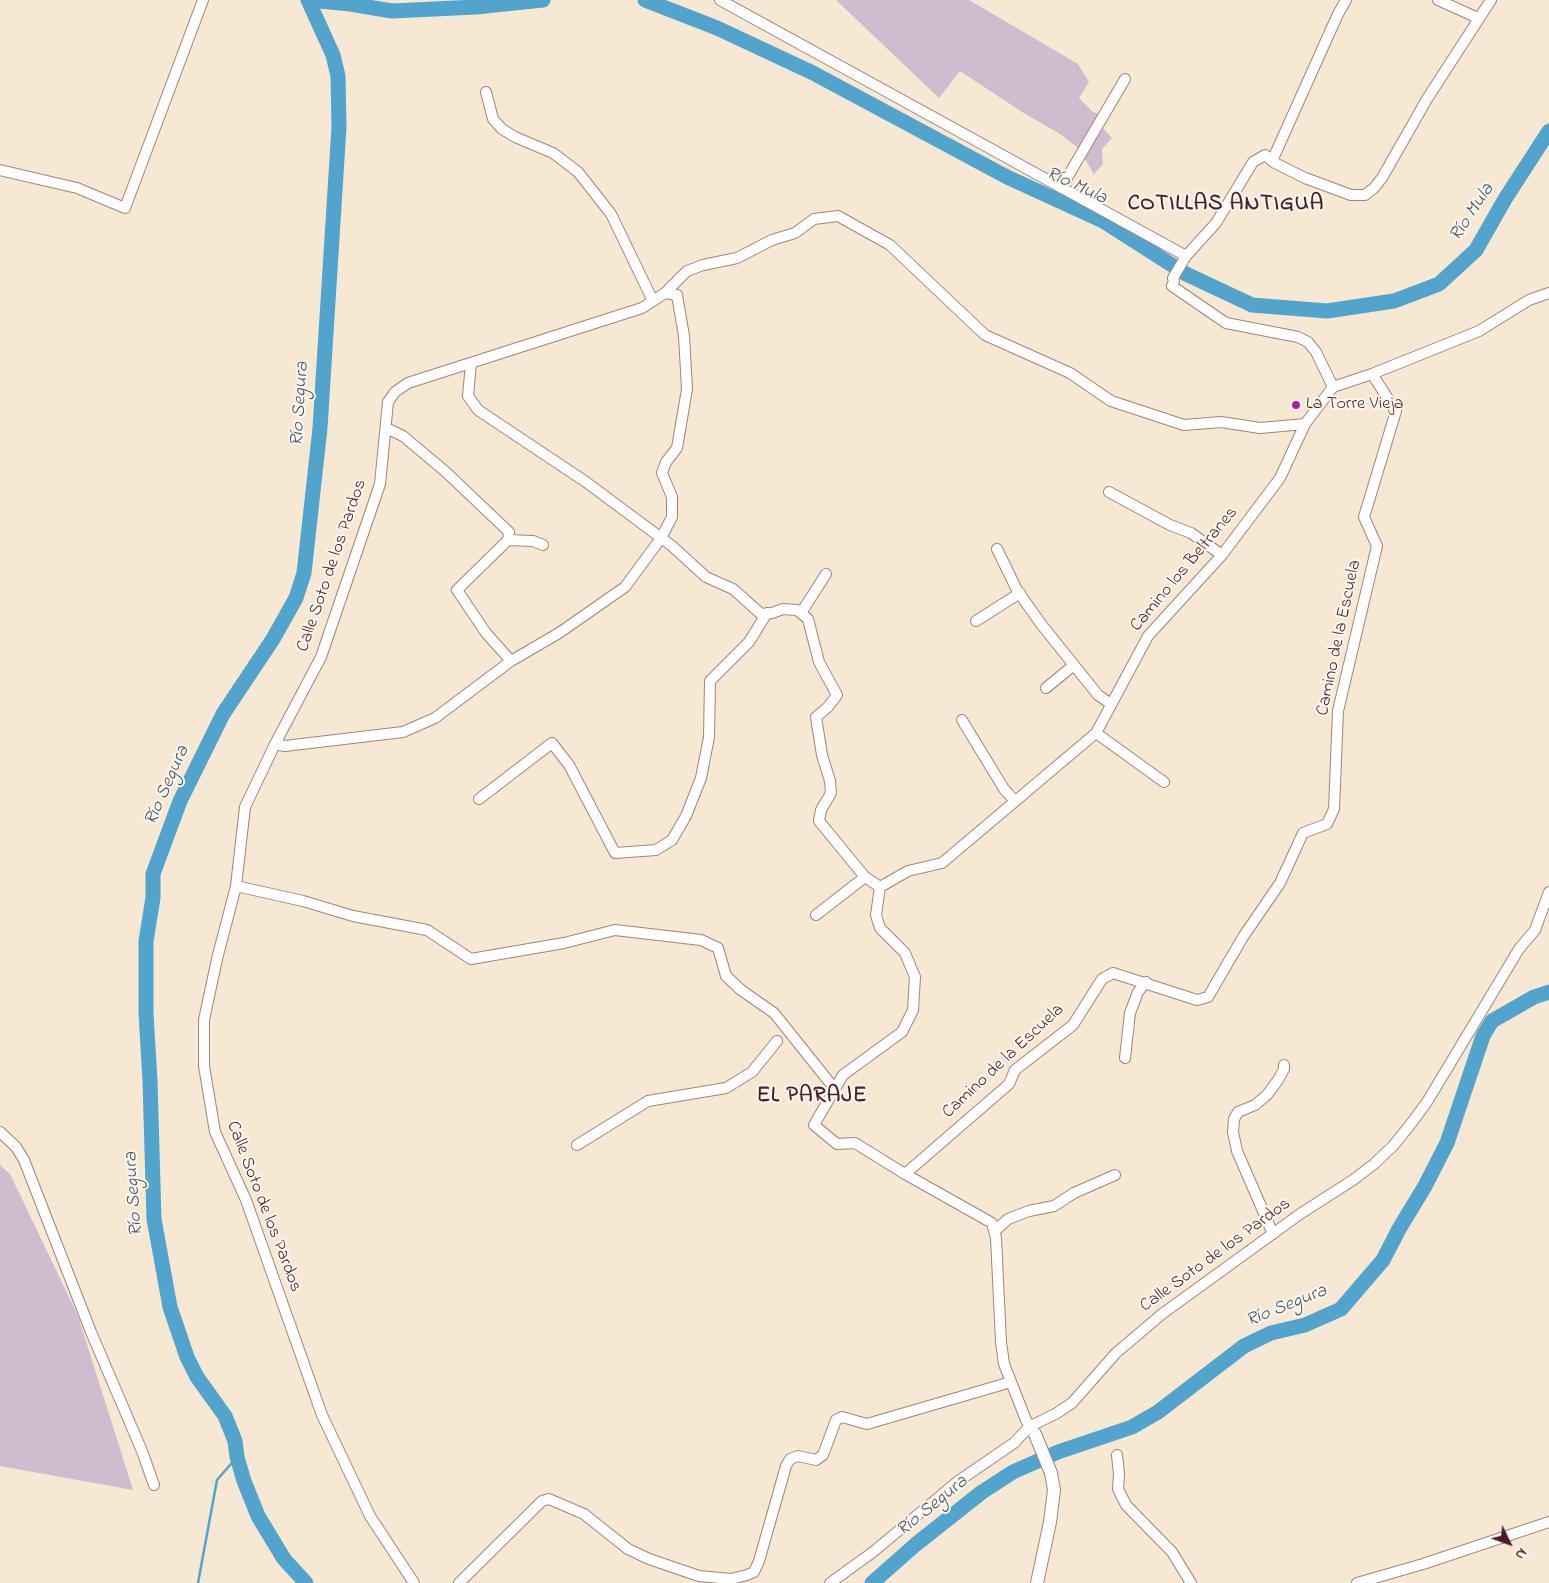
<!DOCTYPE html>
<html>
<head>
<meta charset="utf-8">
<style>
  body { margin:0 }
  #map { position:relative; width:1549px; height:1583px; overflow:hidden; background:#f7e8d3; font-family:"Indie Flower",sans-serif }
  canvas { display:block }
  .north { position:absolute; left:1484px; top:1518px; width:50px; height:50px; -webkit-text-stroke:4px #fbf7ec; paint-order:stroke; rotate:132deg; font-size:14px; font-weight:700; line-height:20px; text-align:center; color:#4a1f2b }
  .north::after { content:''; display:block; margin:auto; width:18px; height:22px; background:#4a1f2b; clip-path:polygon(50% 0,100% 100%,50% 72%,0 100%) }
</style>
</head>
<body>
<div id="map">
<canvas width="1549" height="1583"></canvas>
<div class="north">N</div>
</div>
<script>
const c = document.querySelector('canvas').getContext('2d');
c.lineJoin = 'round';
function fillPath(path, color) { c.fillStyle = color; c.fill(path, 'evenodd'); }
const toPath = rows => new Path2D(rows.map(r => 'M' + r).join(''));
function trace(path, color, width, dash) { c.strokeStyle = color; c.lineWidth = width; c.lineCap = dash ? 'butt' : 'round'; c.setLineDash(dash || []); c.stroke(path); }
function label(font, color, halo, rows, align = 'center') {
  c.font = font + ' "Indie Flower",sans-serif'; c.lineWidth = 4; c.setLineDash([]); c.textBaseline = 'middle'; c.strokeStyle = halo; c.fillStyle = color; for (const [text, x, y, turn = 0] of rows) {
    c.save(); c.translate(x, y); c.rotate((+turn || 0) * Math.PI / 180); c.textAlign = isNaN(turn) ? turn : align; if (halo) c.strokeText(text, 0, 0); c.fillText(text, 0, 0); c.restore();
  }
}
fillPath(toPath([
  [836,0,969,0,1078,64,1089,82,1079,98,1093,112,1104,116,1099,124,1112,138,1102,149,1103,164,1094,174,1077,147,1060,134,1022,112,960,71,939,98],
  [0,1165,10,1174,78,1316,133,1490,0,1466]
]), '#cfbdcf');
trace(toPath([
  [198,1583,217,1480,237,1457]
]), '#52a4cd', 2.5);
trace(toPath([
  [309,0,350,4,392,11,476,7,543,0],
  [645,0,717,28,813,73,1007,177,1103,221,1186,274,1252,305,1327,311,1394,301,1439,284,1476,250,1505,199,1549,131],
  [306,1583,284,1559,258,1516,244,1481,237,1457,235,1441,225,1416,197,1377,187,1357,170,1307,154,1219,150,1081,146,1013,146,941,153,898,153,874,180,801,223,714,273,639,296,598,304,573,320,428,339,127,338,76,333,55,308,0],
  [872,1583,915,1545,982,1492,1013,1472,1058,1452,1132,1427,1158,1412,1244,1346,1271,1333,1305,1325,1341,1309,1383,1260,1399,1229,1425,1186,1447,1143,1483,1036,1492,1021,1534,997,1549,992]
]), '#52a4cd', 15);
const minor = toPath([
  [720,0,1186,256],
  [1438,0,1478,18],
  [486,92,493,119,502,129,515,137,553,153,578,172,611,214,653,301],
  [1272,161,1338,14,1346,0],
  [0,170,77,188,125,208,203,0],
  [1061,188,1125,79],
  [471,363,468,396,478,410,586,482,672,546,706,577,733,589,761,614,772,613,783,609,797,610,808,619,819,662,837,695,828,707,816,717,822,755,830,781,831,793,821,810,819,821,865,877,880,887],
  [1333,387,1316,352,1308,342,1298,337,1226,323,1172,286,1174,281,1173,278,1186,256,1216,223,1253,162,1265,155,1275,163,1305,178,1351,195,1365,195,1374,188,1382,178,1427,99,1491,0],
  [386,428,403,436,447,473,509,532,508,540,457,590,486,633,511,661,559,633,625,587,661,538,672,517,672,497,662,473,666,462,677,448,687,389,684,336,677,295,665,293],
  [1109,492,1170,525,1191,533,1222,555],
  [508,540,533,541,543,545],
  [997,549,1017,590,1041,624,1098,695,1111,704],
  [801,613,826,574],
  [976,621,1020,593],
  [1046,688,1074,665],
  [962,720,1004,789,1015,801],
  [1096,733,1164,782],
  [275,744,285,746,403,732,435,718,511,661],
  [479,799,552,743,569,765,615,853,656,850,672,840,686,816,701,778,709,737,710,681,749,642,767,613],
  [236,886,303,901,353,916,427,930,471,959,564,943,615,930,701,940,718,948,726,976,741,990,774,1013,834,1088],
  [816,915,865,877],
  [1125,1058,1130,1013,1138,992,1146,982],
  [0,1132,16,1147,24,1160,91,1332,142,1451,154,1485],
  [577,1145,648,1101,726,1088,752,1072,777,1041],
  [905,1174,1009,1084,1015,1070,1073,1025,1102,979,1113,973,1197,1000,1208,997,1243,937,1280,883,1303,833,1327,824,1334,809,1338,711,1377,546,1364,517,1396,411,1372,374],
  [995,1231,1008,1219,1029,1211,1054,1206,1074,1193,1115,1175],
  [1273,1234,1237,1151,1233,1132,1234,1119,1238,1112,1255,1105,1267,1095,1278,1080,1284,1069,1284,1065],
  [1035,1434,1026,1420,1004,1364,1001,1342,996,1238,992,1223,905,1174,855,1143,837,1144,814,1125,843,1075,902,1032,913,1010,915,977,905,953,880,928,876,915,880,887,908,871,942,863,1096,733,1148,636,1222,555,1280,478,1305,424,1333,387,1372,374,1479,331,1529,300,1549,293],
  [1117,1455,1119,1474,1118,1489,1126,1505,1172,1552,1191,1583],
  [414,1583,370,1516,322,1415,246,1200,215,1132,204,1066,204,1020,217,959,236,886,245,807,275,744,321,657,380,484,388,402,395,392,408,383,642,308,665,293,687,271,703,265,737,258,772,240,795,233,814,219,838,216,890,245,985,335,1070,373,1111,401,1184,425,1221,422,1260,428,1305,424],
  [459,1583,542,1501,549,1499,584,1514,628,1549,649,1559,699,1576,731,1579,747,1575,754,1572,759,1561,786,1466,790,1459,798,1456,816,1460,823,1455,836,1420,842,1417,867,1424,1011,1382],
  [830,1583,873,1552,957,1482,1014,1443,1029,1427,1057,1413,1072,1403,1116,1353,1162,1314,1300,1214,1353,1180,1374,1164,1393,1146,1410,1125,1427,1102,1519,949,1535,930,1549,892],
  [1357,1583,1423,1564,1549,1522]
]);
const tertiary = toPath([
  [1035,1434,1051,1473,1054,1490,1050,1522,1037,1583]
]);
trace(minor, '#a0847f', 12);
trace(tertiary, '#a0847f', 14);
trace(minor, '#fff', 10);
trace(tertiary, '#fff', 12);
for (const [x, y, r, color] of [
  [1296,405,5,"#b5179e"]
]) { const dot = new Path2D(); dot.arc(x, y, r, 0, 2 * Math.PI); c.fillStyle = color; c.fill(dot); trace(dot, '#fbf7ec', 2); }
label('18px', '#4a1f2b', '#fbf7ec', [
  ["La Torre Vieja",1306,405]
], 'left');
label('18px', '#4a1f2b', '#fbf7ec', [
  ["Calle Soto de los Pardos",333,566,-71],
  ["Camino los Beltranes",1185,570,-50],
  ["Camino de la Escuela",1340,638,-78],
  ["Camino de la Escuela",1004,1062,-43],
  ["Calle Soto de los Pardos",263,1207,69],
  ["Calle Soto de los Pardos",1216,1256,-36]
]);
label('italic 19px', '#4d546c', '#fbf7ec', [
  ["Río Mula",1076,187,25],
  ["Río Mula",1473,213,-56],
  ["Río Segura",301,404,-86],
  ["Río Segura",168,786,-66],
  ["Río Segura",135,1194,-94],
  ["Río Segura",1287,1307,-22],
  ["Río Segura",933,1507,-39]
]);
c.letterSpacing = '1px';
label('bold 22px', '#4a1f2b', '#fbf7ec', [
  ["COTILLAS ANTIGUA",1226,205],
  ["EL PARAJE",812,1097]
]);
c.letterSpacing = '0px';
</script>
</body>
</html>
